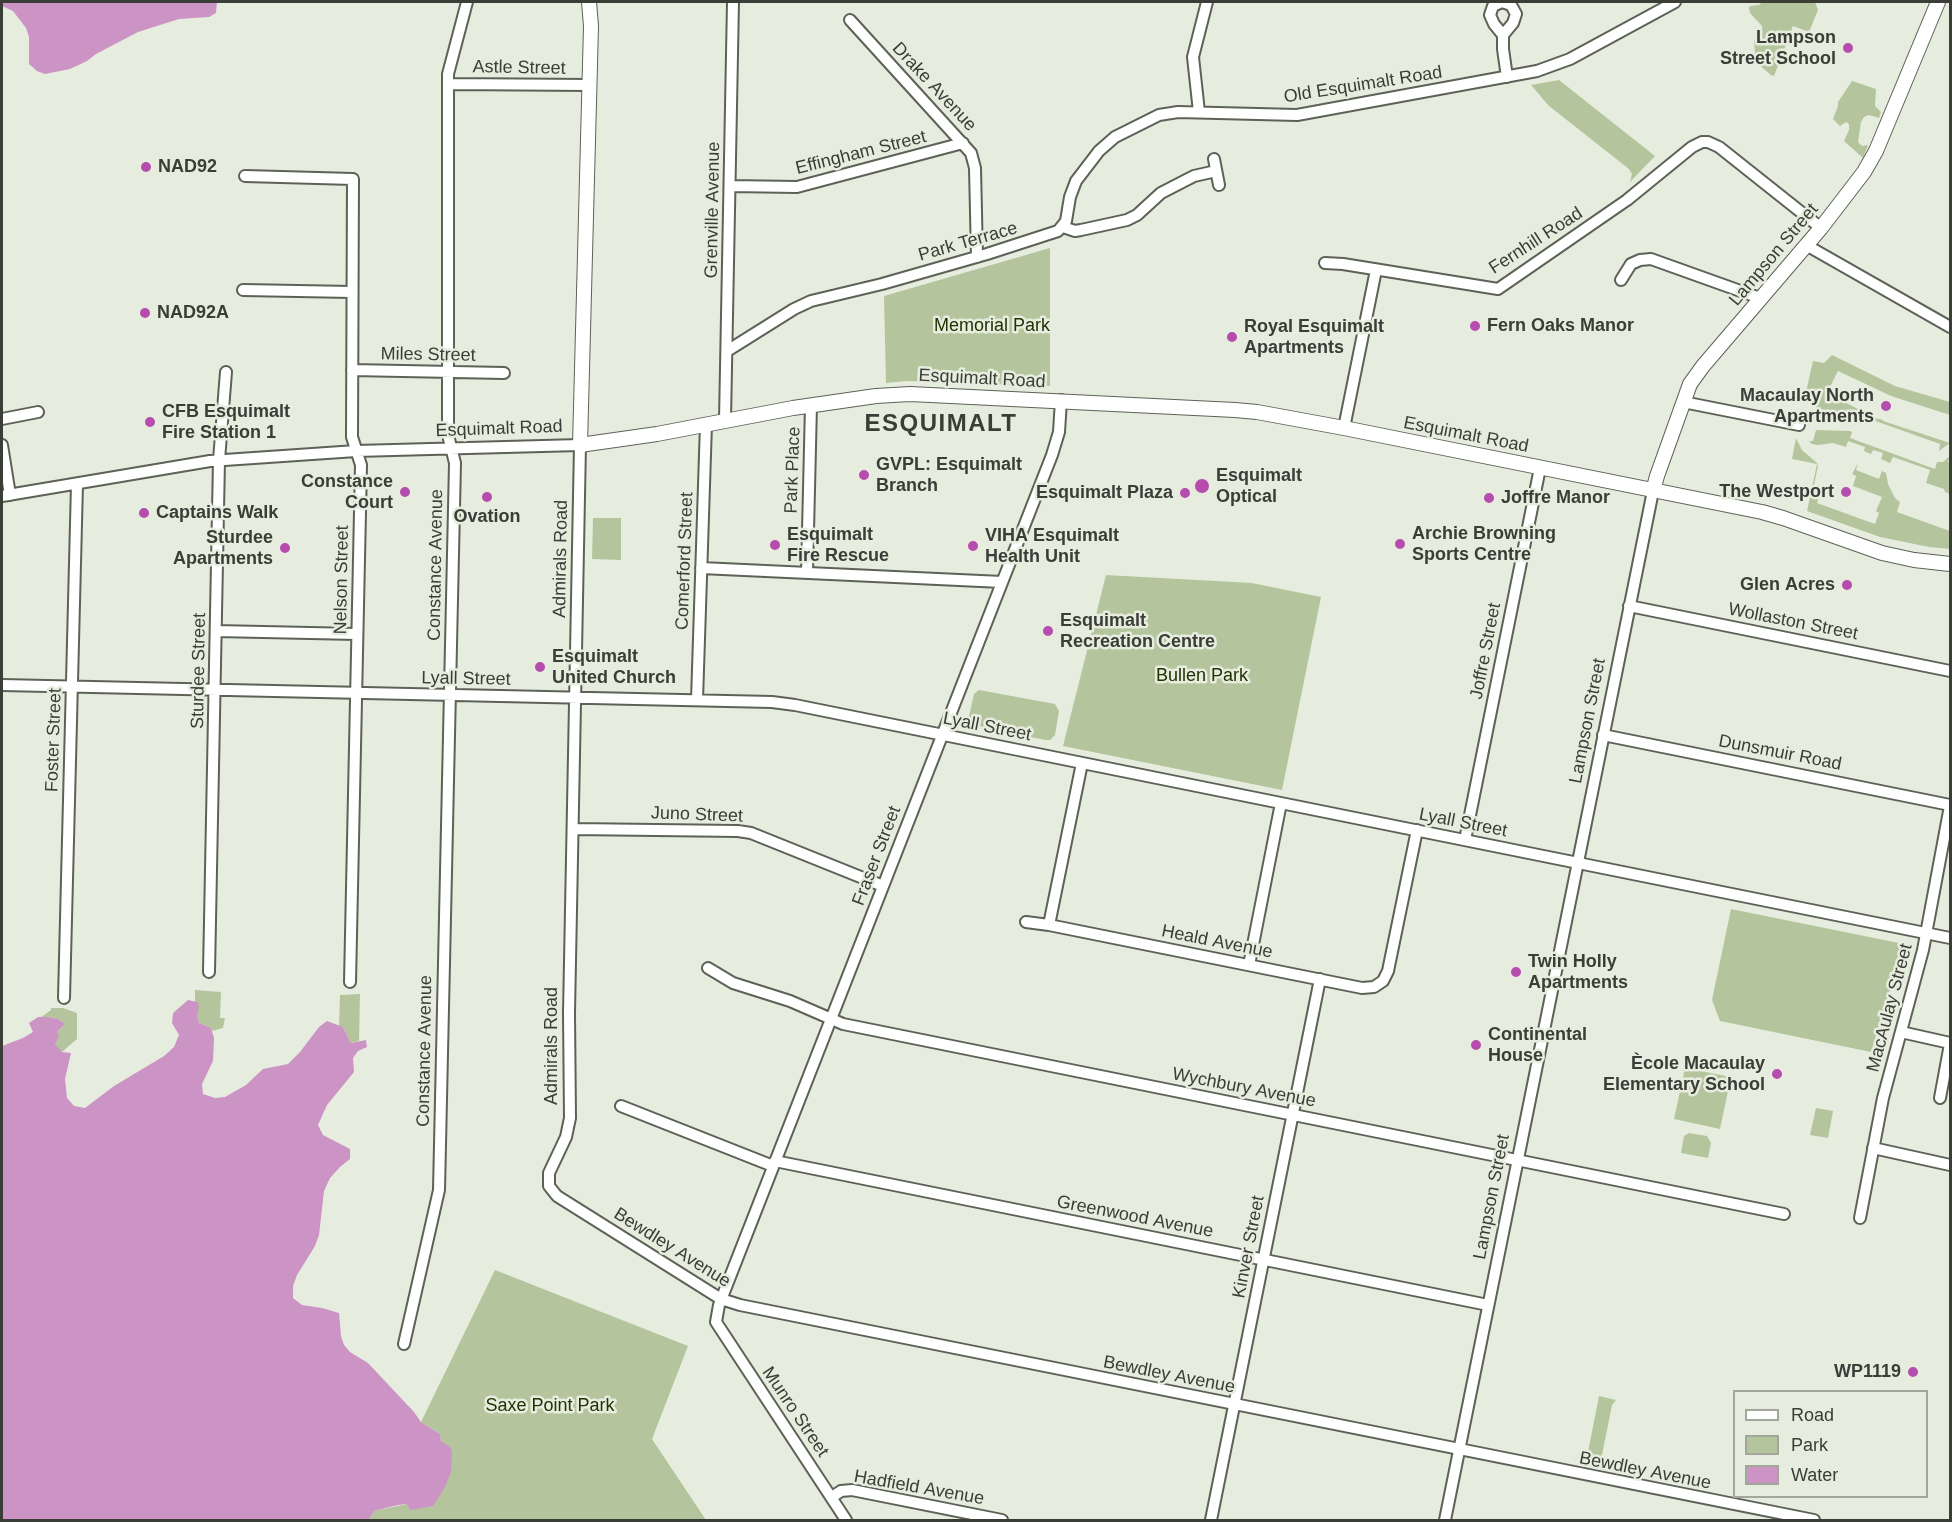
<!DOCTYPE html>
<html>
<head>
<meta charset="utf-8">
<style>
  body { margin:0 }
  #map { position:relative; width:1952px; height:1522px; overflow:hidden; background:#e6edde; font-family:Helvetica,sans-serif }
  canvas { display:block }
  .frame { position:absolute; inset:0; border:3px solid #3b3d37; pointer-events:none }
  .legend { position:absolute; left:1733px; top:1390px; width:195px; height:108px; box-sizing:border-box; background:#e6edde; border:2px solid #a2a79b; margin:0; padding:8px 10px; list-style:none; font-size:18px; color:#3b3d37 }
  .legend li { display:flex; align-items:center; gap:12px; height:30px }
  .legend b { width:30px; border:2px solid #a2a79b }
</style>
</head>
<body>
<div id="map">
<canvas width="1952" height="1522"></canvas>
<div class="frame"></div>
<ul class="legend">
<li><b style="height:8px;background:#fff"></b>Road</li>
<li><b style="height:16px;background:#b4c59e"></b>Park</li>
<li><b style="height:16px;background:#cb94c4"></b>Water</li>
</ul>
</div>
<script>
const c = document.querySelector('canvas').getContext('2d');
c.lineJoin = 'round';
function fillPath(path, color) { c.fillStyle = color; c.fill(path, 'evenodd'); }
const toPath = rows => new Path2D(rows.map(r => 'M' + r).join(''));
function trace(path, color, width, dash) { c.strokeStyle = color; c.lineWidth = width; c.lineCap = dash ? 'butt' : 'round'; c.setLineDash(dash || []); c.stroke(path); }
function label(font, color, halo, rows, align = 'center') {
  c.font = font + ' Helvetica,sans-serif'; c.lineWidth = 5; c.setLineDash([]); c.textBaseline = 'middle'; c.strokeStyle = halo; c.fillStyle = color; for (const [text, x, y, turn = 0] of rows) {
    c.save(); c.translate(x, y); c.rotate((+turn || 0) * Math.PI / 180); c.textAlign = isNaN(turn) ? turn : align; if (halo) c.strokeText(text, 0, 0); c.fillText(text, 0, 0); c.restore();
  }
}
fillPath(toPath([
  [1762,2,1815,2,1818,10,1809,32,1793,26,1774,76,1771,75,1758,64,1755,53,1754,41,1762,33,1762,26,1750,13,1749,8,1750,6,1759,5],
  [1559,80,1655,156,1630,182,1632,174,1629,169,1549,106,1531,85],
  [1852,81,1876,89,1875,106,1881,112,1879,118,1869,115,1864,117,1861,122,1858,142,1862,146,1868,145,1863,158,1844,141,1849,130,1849,124,1846,122,1840,126,1833,119,1838,106,1838,102],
  [1050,248,1050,386,907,381,886,383,884,296],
  [1832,355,1895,386,1950,402,1950,415,1891,396,1838,371,1827,393,1875,418,1883,420,1883,421,1950,443,1939,451,1940,444,1853,413,1850,419,1816,418,1815,415,1817,403,1804,401,1813,361,1824,363],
  [1816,430,1850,431,1852,432,1850,438,1935,469,1937,462,1943,462,1950,456,1948,462,1950,463,1950,494,1945,492,1944,489,1926,483,1930,470,1893,457,1890,463,1881,459,1883,453,1873,450,1871,454,1864,451,1865,447,1848,441,1846,447,1833,443,1818,445,1812,444,1809,441,1813,441],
  [1796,438,1802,450,1817,463,1818,466,1814,485,1816,491,1820,494,1817,503,1875,524,1879,513,1876,511,1882,497,1853,486,1856,476,1852,474,1858,463,1856,470,1879,479,1882,471,1886,473,1888,484,1895,498,1900,502,1897,512,1950,531,1950,549,1929,547,1880,537,1807,511,1817,464,1792,459],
  [593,518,621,518,621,560,592,559],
  [1106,575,1252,583,1321,597,1282,790,1063,746],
  [979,690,1055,704,1059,711,1055,735,1050,740,1045,740,974,725,971,722,969,716,974,694],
  [1731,909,1904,944,1871,1052,1720,1021,1712,1000],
  [195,990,221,992,220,1018,225,1018,223,1028,212,1031,211,1028,199,1023,197,1015,197,1003,195,1002],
  [360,994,359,1041,351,1043,343,1027,339,1026,340,995],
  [51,1008,63,1008,77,1013,77,1039,62,1052,55,1045,57,1032,65,1024,58,1019,48,1017,41,1017,51,1010],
  [1685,1068,1731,1077,1720,1129,1674,1119],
  [1816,1108,1833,1111,1828,1138,1810,1135],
  [1689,1133,1707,1136,1711,1143,1708,1158,1681,1153,1684,1136],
  [495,1270,688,1346,652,1439,706,1520,369,1520,374,1511,407,1504,441,1441,440,1434,421,1422],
  [1599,1396,1616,1400,1612,1405,1600,1465,1586,1462]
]), '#b4c59e');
fillPath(toPath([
  [2,2,217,2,216,13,209,17,179,19,138,32,96,54,87,61,70,69,45,74,37,71,29,64,29,37,26,28,13,11,2,6],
  [188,1000,197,1002,199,1007,197,1015,199,1023,211,1028,214,1038,213,1061,202,1084,203,1094,215,1098,225,1097,246,1085,263,1069,288,1064,300,1052,319,1027,327,1021,343,1027,351,1043,366,1040,367,1047,358,1051,353,1058,354,1072,327,1105,318,1125,323,1135,350,1149,350,1159,340,1167,330,1178,324,1191,319,1235,315,1246,297,1275,293,1286,293,1298,302,1305,322,1308,339,1313,341,1336,344,1345,350,1352,368,1363,414,1412,421,1422,440,1434,441,1441,451,1448,452,1453,451,1472,445,1487,433,1506,410,1510,407,1504,398,1505,374,1511,369,1520,2,1520,2,1046,23,1038,33,1032,29,1023,38,1017,48,1017,58,1019,65,1024,57,1032,59,1037,55,1044,62,1052,71,1053,65,1079,67,1098,74,1106,85,1108,114,1086,164,1056,174,1047,179,1035,172,1023,173,1013]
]), '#cb94c4');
const minor = toPath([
  [850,20,971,153,975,168,977,257],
  [1503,35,1494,24,1490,15,1493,6,1502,2,1511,5,1516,14,1513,23,1503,35,1503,49,1507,77],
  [448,84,590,85],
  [1199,112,1193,57,1207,2],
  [1214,159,1219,185],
  [245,176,353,179,352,437,361,465,350,982],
  [730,186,797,187,963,143],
  [1063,227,1075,231,1081,230,1127,220,1137,215,1161,193,1194,176,1216,171],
  [1806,245,1950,327],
  [1325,263,1343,264,1498,289,1627,200,1692,147,1702,142,1708,142,1719,147,1821,228],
  [1621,280,1631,264,1640,260,1651,259,1760,298],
  [243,290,352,292],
  [727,351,794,309,811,301,882,284,987,254,1058,231,1066,221,1070,197,1076,181,1099,151,1115,137,1159,115,1178,112,1297,115,1537,71,1570,59,1675,2],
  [352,370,504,373],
  [1683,402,1799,425],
  [2,419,38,412],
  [725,420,733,2],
  [1344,428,1376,270],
  [2,445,10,495],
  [2,496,210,461,356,451,580,445,569,1013,570,1118,566,1137,549,1173,549,1186,557,1196,721,1299,740,1305,1814,1520],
  [701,568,1002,582],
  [807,573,811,405],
  [1629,606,1950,671],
  [216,631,357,634],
  [2,685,772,702,795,705,1950,938],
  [697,700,706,424],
  [1603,735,1950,805],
  [573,829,738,831,751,833,883,886],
  [1465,840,1540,468],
  [1026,922,1049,925,1362,988,1374,987,1383,981,1388,971,1417,830],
  [1049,925,1082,763],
  [1249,965,1281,803],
  [708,968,733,983,790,1001,843,1024,1784,1214],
  [209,972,219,460,226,372],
  [64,998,77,484],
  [1901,1032,1950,1043],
  [1940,1098,1950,1044],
  [621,1106,773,1166],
  [1873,1148,1950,1165],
  [775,1161,1488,1305],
  [1860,1218,1883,1098,1923,950,1950,806],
  [404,1344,439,1190,455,463,448,435,448,74,467,2],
  [832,1497,841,1491,852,1490,1002,1520],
  [846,1520,716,1322,719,1305,1052,455,1059,432,1061,400],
  [1211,1520,1320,979],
  [1445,1520,1653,491]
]);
const major = toPath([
  [589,2,591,26,580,445,657,434,793,408,876,396,910,394,1235,410,1257,412,1344,428,1762,512,1783,518,1882,553,1914,560,1950,564],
  [1653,491,1657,476,1690,384,1703,366,1821,228,1864,172,1876,151,1938,2]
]);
trace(minor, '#5d6256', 14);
trace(major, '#5d6256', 16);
trace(minor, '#fff', 10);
trace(major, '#fff', 14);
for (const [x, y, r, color] of [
  [1848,48,6,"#b64cae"],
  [146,167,6,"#b64cae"],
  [145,313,6,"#b64cae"],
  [1475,326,6,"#b64cae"],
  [1232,337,6,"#b64cae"],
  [1886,406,6,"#b64cae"],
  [150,422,6,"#b64cae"],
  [864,475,6,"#b64cae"],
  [1202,486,8,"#b64cae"],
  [405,492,6,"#b64cae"],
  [1846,492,6,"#b64cae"],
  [1185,493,6,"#b64cae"],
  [487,497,6,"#b64cae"],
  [1489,498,6,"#b64cae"],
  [144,513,6,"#b64cae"],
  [1400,544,6,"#b64cae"],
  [775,545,6,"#b64cae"],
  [973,546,6,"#b64cae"],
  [285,548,6,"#b64cae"],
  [1847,585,6,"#b64cae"],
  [1048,631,6,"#b64cae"],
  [540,667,6,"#b64cae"],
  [1516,972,6,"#b64cae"],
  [1476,1045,6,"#b64cae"],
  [1777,1074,6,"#b64cae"],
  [1913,1372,6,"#b64cae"]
]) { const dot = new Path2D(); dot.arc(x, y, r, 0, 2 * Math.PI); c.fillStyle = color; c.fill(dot); trace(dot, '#e6edde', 2); }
label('bold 18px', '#3b3d37', '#e6edde', [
  ["Lampson",1836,38,"right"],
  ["Street School",1836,59,"right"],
  ["NAD92",158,167],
  ["NAD92A",157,313],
  ["Fern Oaks Manor",1487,326],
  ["Royal Esquimalt",1244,327],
  ["Apartments",1244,348],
  ["Macaulay North",1874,396,"right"],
  ["Apartments",1874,417,"right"],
  ["CFB Esquimalt",162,412],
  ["Fire Station 1",162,433],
  ["GVPL: Esquimalt",876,465],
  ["Branch",876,486],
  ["Esquimalt",1216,476],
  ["Optical",1216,497],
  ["Constance",393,482,"right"],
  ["Court",393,503,"right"],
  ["The Westport",1834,492,"right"],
  ["Esquimalt Plaza",1173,493,"right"],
  ["Joffre Manor",1501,498],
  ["Captains Walk",156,513],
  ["Ovation",487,517,"center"],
  ["Archie Browning",1412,534],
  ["Sports Centre",1412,555],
  ["Esquimalt",787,535],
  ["Fire Rescue",787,556],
  ["VIHA Esquimalt",985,536],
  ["Health Unit",985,557],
  ["Sturdee",273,538,"right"],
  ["Apartments",273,559,"right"],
  ["Glen Acres",1835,585,"right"],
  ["Esquimalt",1060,621],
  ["Recreation Centre",1060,642],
  ["Esquimalt",552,657],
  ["United Church",552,678],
  ["Twin Holly",1528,962],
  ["Apartments",1528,983],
  ["Continental",1488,1035],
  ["House",1488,1056],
  ["Ècole Macaulay",1765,1064,"right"],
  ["Elementary School",1765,1085,"right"],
  ["WP1119",1901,1372,"right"]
], 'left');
label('18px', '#3b3d37', '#e6edde', [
  ["Astle Street",519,68,1],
  ["Old Esquimalt Road",1363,85,-9],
  ["Drake Avenue",934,87,47],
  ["Effingham Street",861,153,-14],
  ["Grenville Avenue",713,210,-89],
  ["Fernhill Road",1536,241,-33],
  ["Park Terrace",968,242,-16],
  ["Lampson Street",1774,255,-50],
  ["Miles Street",428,355,1],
  ["Esquimalt Road",982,379,3],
  ["Esquimalt Road",499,429,-2],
  ["Esquimalt Road",1466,435,11],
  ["Park Place",793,470,-88],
  ["Admirals Road",561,559,-89],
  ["Comerford Street",685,561,-88],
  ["Constance Avenue",436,565,-89],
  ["Nelson Street",342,580,-89],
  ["Wollaston Street",1793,622,11],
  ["Joffre Street",1486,651,-79],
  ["Sturdee Street",199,671,-89],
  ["Lyall Street",466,679,1],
  ["Lampson Street",1588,721,-79],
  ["Lyall Street",987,727,11],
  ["Foster Street",54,740,-88],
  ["Dunsmuir Road",1780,753,11],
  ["Juno Street",697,815,2],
  ["Lyall Street",1463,823,11],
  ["Fraser Street",877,856,-69],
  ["Heald Avenue",1217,942,11],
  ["MacAulay Street",1890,1008,-75],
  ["Admirals Road",552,1046,-90],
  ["Constance Avenue",425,1051,-89],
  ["Wychbury Avenue",1244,1088,11],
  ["Lampson Street",1492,1197,-79],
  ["Greenwood Avenue",1135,1217,11],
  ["Kinver Street",1249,1247,-79],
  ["Bewdley Avenue",672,1248,32],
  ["Bewdley Avenue",1169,1375,11],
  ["Munro Street",795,1412,56],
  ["Bewdley Avenue",1645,1471,11],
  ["Hadfield Avenue",919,1488,10]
]);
label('18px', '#223202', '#e6edde', [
  ["Memorial Park",992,326],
  ["Bullen Park",1202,676],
  ["Saxe Point Park",550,1406]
]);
c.letterSpacing = '1.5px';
label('bold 24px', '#3b3d37', '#e6edde', [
  ["ESQUIMALT",941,424]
]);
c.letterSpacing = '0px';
</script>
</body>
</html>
